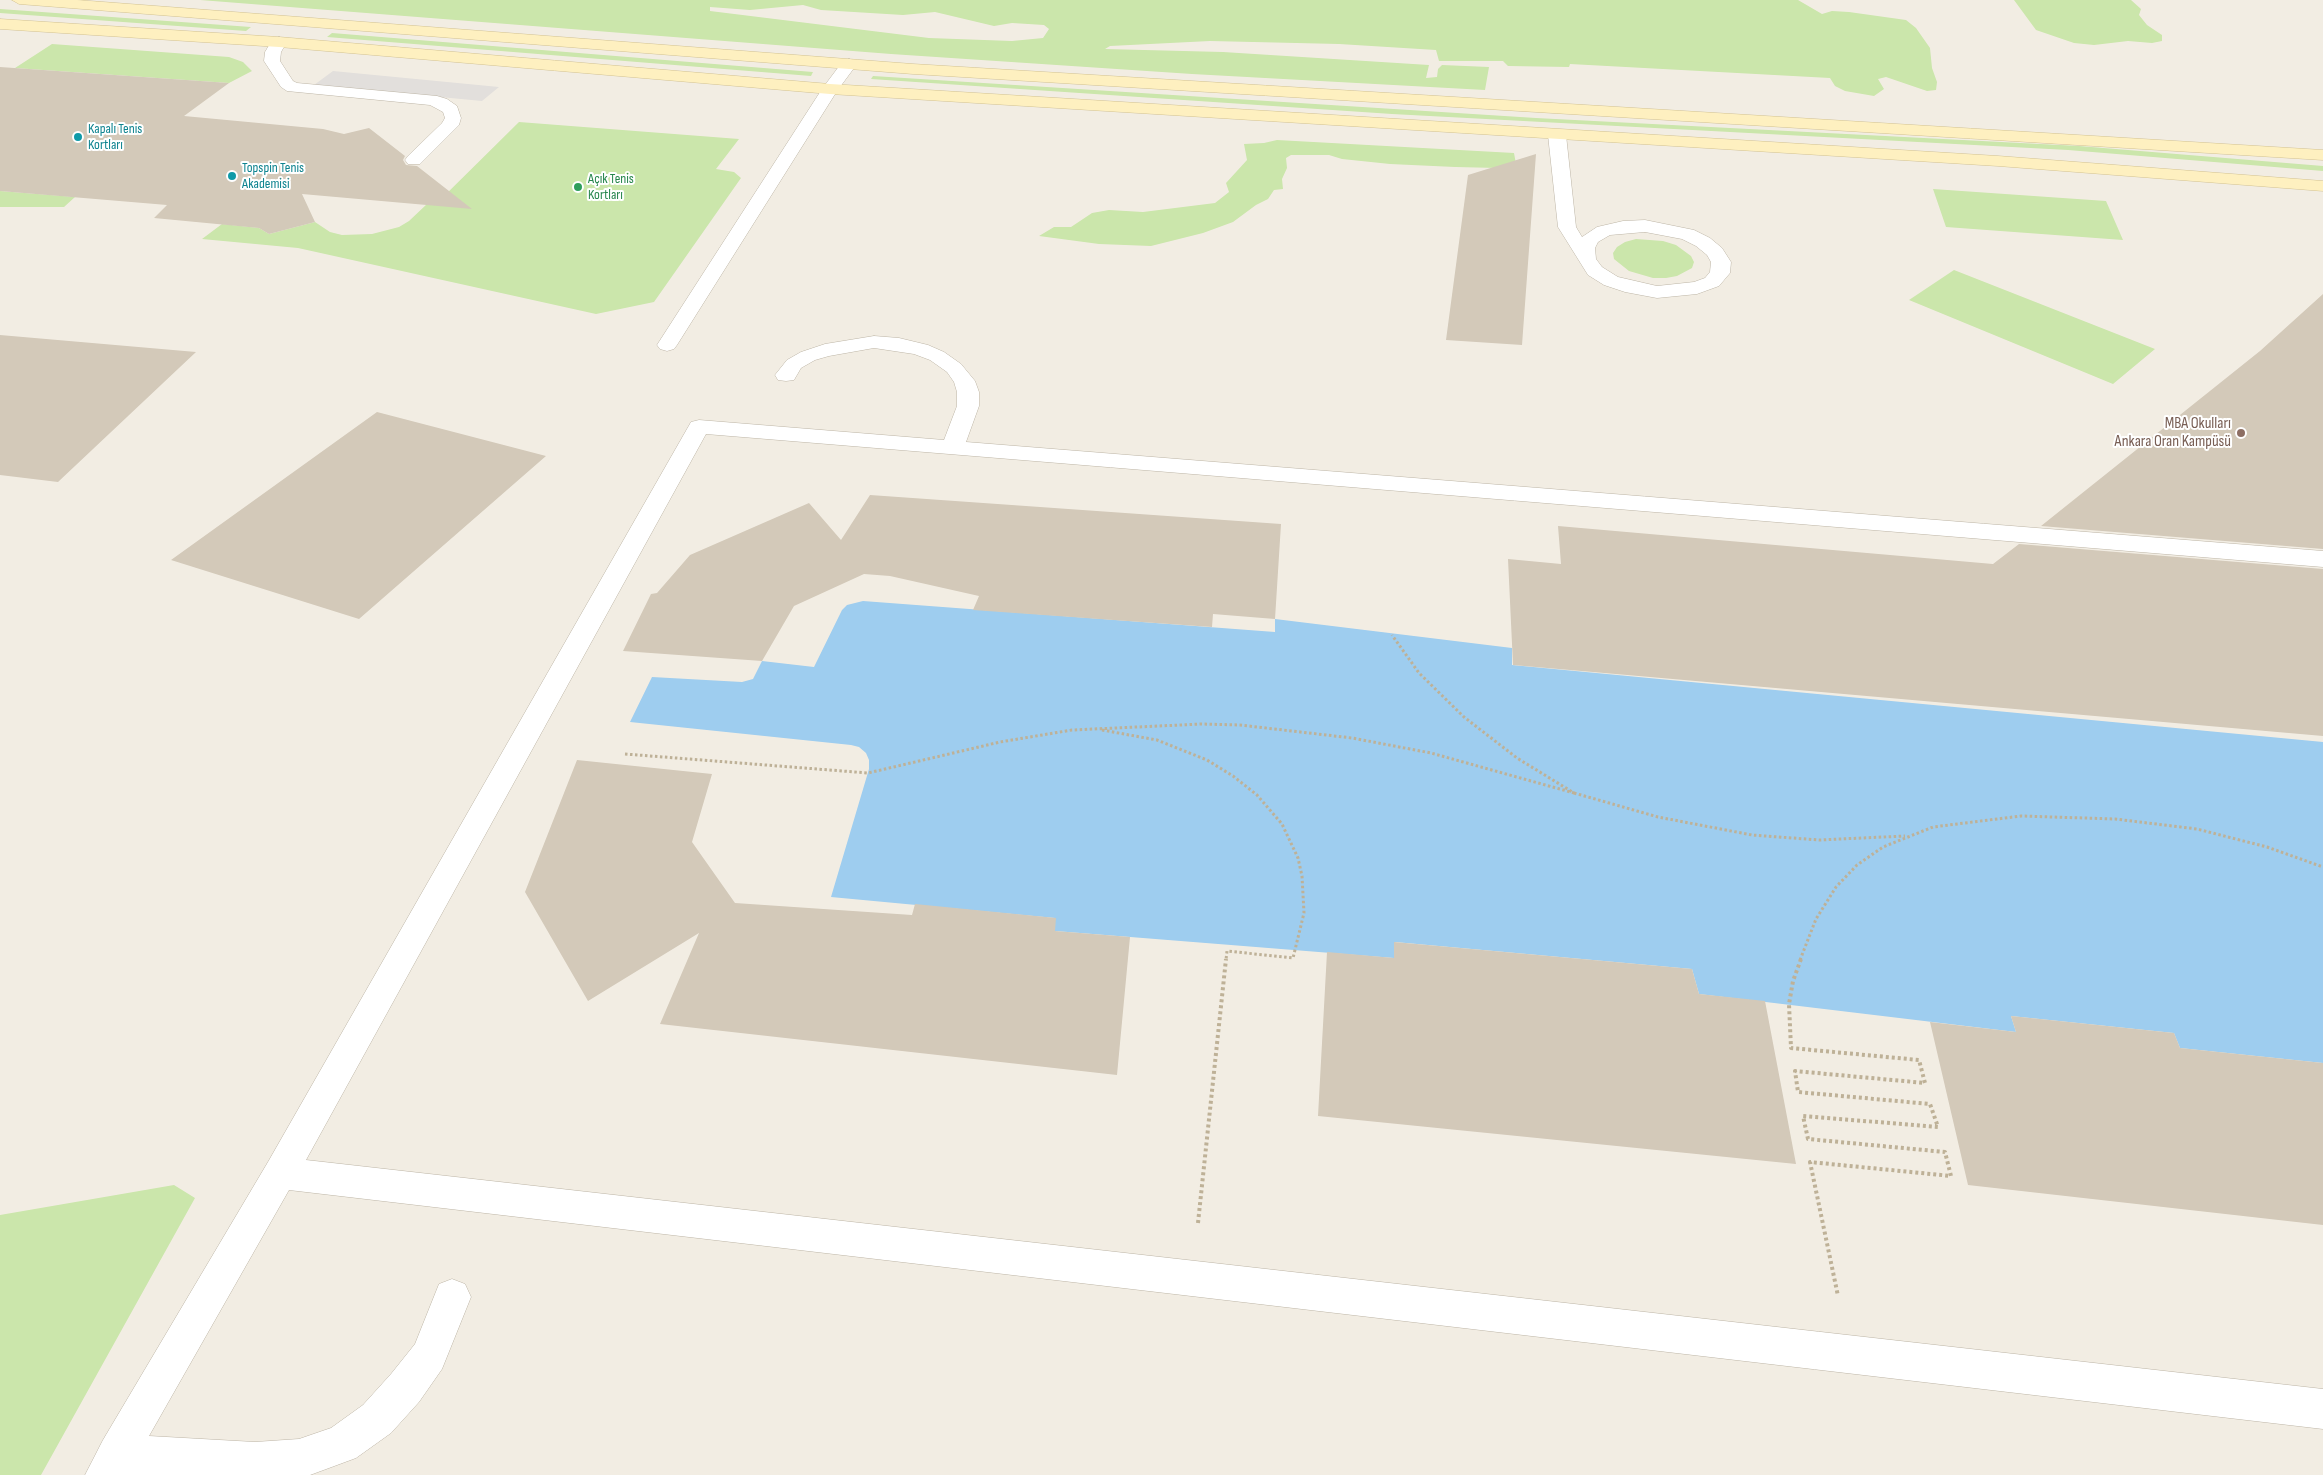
<!DOCTYPE html>
<html>
<head>
<meta charset="utf-8">
<style>
  body { margin:0 }
  canvas { display:block; background:#f2ede3 }
</style>
</head>
<body>
<canvas width="2323" height="1475"></canvas>
<script>
const c = document.querySelector('canvas').getContext('2d');
c.lineJoin = 'round';
function fillPath(path, color) { c.fillStyle = color; c.fill(path, 'evenodd'); }
const toPath = rows => new Path2D(rows.map(r => 'M' + r).join(''));
function trace(path, color, width, dash) { c.strokeStyle = color; c.lineWidth = width; c.lineCap = dash ? 'butt' : 'round'; c.setLineDash(dash || []); c.stroke(path); }
function label(font, color, halo, rows, align = 'center') {
  c.font = font + ' "Sofia Sans Condensed",sans-serif'; c.lineWidth = 4; c.setLineDash([]); c.textBaseline = 'middle'; c.strokeStyle = halo; c.fillStyle = color; for (const [text, x, y, turn = 0] of rows) {
    c.save(); c.translate(x, y); c.rotate((+turn || 0) * Math.PI / 180); c.textAlign = isNaN(turn) ? turn : align; if (halo) c.strokeText(text, 0, 0); c.fillText(text, 0, 0); c.restore();
  }
}
fillPath(toPath([
  [200,0,1798,0,1822,14,1832,11,1849,12,1906,20,1916,28,1930,48,1932,68,1937,82,1936,90,1927,91,1886,77,1878,79,1884,89,1874,96,1845,91,1835,86,1830,78,1570,64,1569,67,1508,66,1503,61,1439,61,1436,50,1339,44,1210,41,1110,46,1105,49,1223,52,1429,65,1426,78,1437,77,1438,69,1442,65,1489,67,1485,90,1192,74,891,54],
  [803,5,821,10,903,15,935,12,994,26,1012,23,1044,25,1049,29,1043,38,1012,41,929,38,710,11,710,7,750,10],
  [2014,0,2131,0,2141,9,2139,15,2147,25,2162,35,2162,41,2152,43,2128,41,2094,45,2074,43,2036,30],
  [0,9,251,27,246,31,0,13],
  [332,33,813,72,811,76,327,37],
  [52,44,229,57,243,62,252,71,229,83,15,68],
  [873,76,1536,118,2079,146,2323,166,2323,171,2068,150,1392,114,871,79],
  [519,122,739,139,716,169,734,172,741,178,654,302,596,314,298,248,202,239,222,224,259,228,269,234,315,222,330,232,342,235,372,234,399,227,409,221,427,204,436,204],
  [1277,140,1514,153,1516,164,1498,168,1455,167,1390,164,1342,159,1329,155,1291,155,1286,158,1287,168,1282,179,1283,189,1274,190,1268,199,1256,205,1233,222,1203,233,1151,246,1099,244,1039,236,1054,227,1071,227,1092,213,1109,210,1143,212,1215,203,1229,192,1226,183,1247,160,1244,144,1264,143],
  [1933,189,2106,201,2123,240,1946,227],
  [0,191,75,197,64,207,0,207],
  [1636,239,1663,241,1676,245,1691,256,1694,262,1692,268,1677,276,1666,278,1653,278,1629,271,1614,259,1613,253,1617,247,1625,242],
  [1954,270,2155,349,2113,384,1909,300],
  [174,1185,195,1198,41,1475,0,1475,0,1215]
]), '#cbe6ab');
fillPath(toPath([
  [333,71,499,87,482,101,314,85]
]), '#e2dfdc');
fillPath(toPath([
  [863,601,1275,632,1275,619,1512,648,1512,665,2323,742,2323,1063,2180,1048,2174,1033,2011,1016,2016,1032,1699,994,1692,969,1395,942,1394,958,1055,931,1055,918,831,897,869,769,869,760,866,753,859,747,851,745,630,722,652,677,742,682,753,679,762,661,814,667,842,610,847,605]
]), '#9ecdef');
fillPath(toPath([
  [0,67,229,83,184,116,323,129,344,134,369,128,405,156,403,160,406,165,417,166,472,209,302,194,315,222,269,234,259,228,154,218,167,205,0,191],
  [1536,154,1522,345,1446,340,1468,175],
  [2323,294,2323,549,2041,526,2260,351],
  [0,335,196,352,58,482,0,475],
  [377,412,546,456,359,619,171,560],
  [870,495,1281,524,1275,619,1213,614,1212,627,973,610,979,596,890,576,864,574,794,606,762,661,623,651,651,594,657,593,690,555,809,503,841,540],
  [1558,526,1993,564,2019,544,2323,569,2323,736,1513,665,1508,559,1561,564],
  [577,760,712,774,692,842,735,903,912,915,915,904,1056,918,1055,931,1130,937,1117,1075,660,1024,699,933,588,1001,525,892],
  [1394,942,1692,969,1699,994,1765,1001,1796,1164,1318,1116,1327,952,1394,958],
  [2011,1016,2174,1033,2180,1048,2323,1063,2323,1225,1968,1185,1930,1022,2016,1032]
]), '#d3c9b9');
const lane = toPath([
  [279,37,285,39,287,42,281,52,280,61,293,81,297,83,437,96,447,99,457,106,461,118,459,125,420,164,408,164,405,160,408,156,442,123,445,118,443,112,430,105,287,91,281,87,264,61,265,52,271,42,273,39,279,37],
  [1557,130,1563,131,1566,135,1576,227,1582,237,1597,227,1623,221,1645,220,1694,230,1710,238,1722,248,1731,262,1730,273,1719,286,1697,294,1657,298,1625,292,1604,285,1588,275,1558,227,1548,135,1551,131,1557,130],
  [1645,232,1682,239,1696,246,1707,255,1711,262,1710,272,1705,278,1694,282,1657,286,1618,277,1602,267,1596,259,1595,248,1598,242,1610,235,1645,232],
  [874,336,899,338,928,345,944,352,961,364,975,381,979,392,979,406,966,442,2323,551,2323,567,706,434,306,1160,2323,1389,2323,1429,289,1190,149,1436,255,1442,299,1439,331,1428,363,1405,391,1374,415,1344,439,1284,452,1279,465,1284,471,1297,442,1369,419,1402,391,1433,356,1458,310,1475,85,1475,103,1440,268,1162,691,422,699,420,944,440,957,406,957,392,954,382,947,372,930,360,914,354,874,348,829,356,815,360,801,368,794,380,786,381,778,380,775,375,787,360,801,352,825,344,874,336]
]);
const street = toPath([
  [849,59,855,61,857,64,837,91,677,345,674,349,667,351,660,349,657,345,822,89,843,61,849,59]
]);
const secondary = toPath([
  [12,0,77,0,913,64,2323,150,2323,160,913,74,19,4,12,0],
  [0,19,279,37,830,84,1998,156,2323,181,2323,191,1998,166,830,94,279,47,0,29,0,19]
]);
trace(lane, '#bdb5a6', 1);
trace(street, '#bdb5a6', 1);
trace(secondary, '#d2c293', 1);
trace(toPath([
  [1102,730,1157,740,1207,760,1233,776,1257,795,1282,824,1298,858,1302,876,1304,913,1293,958,1227,951,1226,960],
  [625,754,868,773,1000,742,1072,730,1202,724,1240,725,1352,738,1431,753,1574,793,1517,758,1464,717,1419,673,1392,635],
  [1574,793,1658,817,1752,835,1819,840,1905,836],
  [1800,960,1816,919,1836,887,1857,865,1883,847,1933,827,2021,816,2115,819,2197,829,2267,847,2323,867]
]), '#beb197', 3, [2.5, 2.5]);
trace(toPath([
  [1801,959,1793,981,1789,1004,1791,1048,1919,1060,1925,1083,1795,1071,1798,1092,1930,1104,1938,1127,1803,1116,1808,1139,1945,1152,1951,1176,1810,1162,1838,1296],
  [1198,1223,1226,959]
]), '#beb197', 4, [3, 3]);
fillPath(lane, '#fff');
fillPath(street, '#fff');
fillPath(secondary, '#fef0c0');
for (const [x, y, r, color] of [
  [78,137,5,"#0f9aa8"],
  [232,176,5,"#0f9aa8"],
  [578,187,5,"#2e9e5b"],
  [2241,433,5,"#8d6e63"]
]) { const dot = new Path2D(); dot.arc(x, y, r, 0, 2 * Math.PI); c.fillStyle = color; c.fill(dot); trace(dot, '#fff', 2); }
label('14px', '#0d838f', '#fff', [
  ["Kapalı Tenis",88,129],
  ["Kortları",88,145],
  ["Topspin Tenis",242,168],
  ["Akademisi",242,184]
], 'left');
label('14px', '#27864d', '#fff', [
  ["Açık Tenis",588,179],
  ["Kortları",588,195]
], 'left');
label('16px', '#785e54', '#fff', [
  ["MBA Okulları",2231,424],
  ["Ankara Oran Kampüsü",2231,442]
], 'right');
</script>
</body>
</html>
